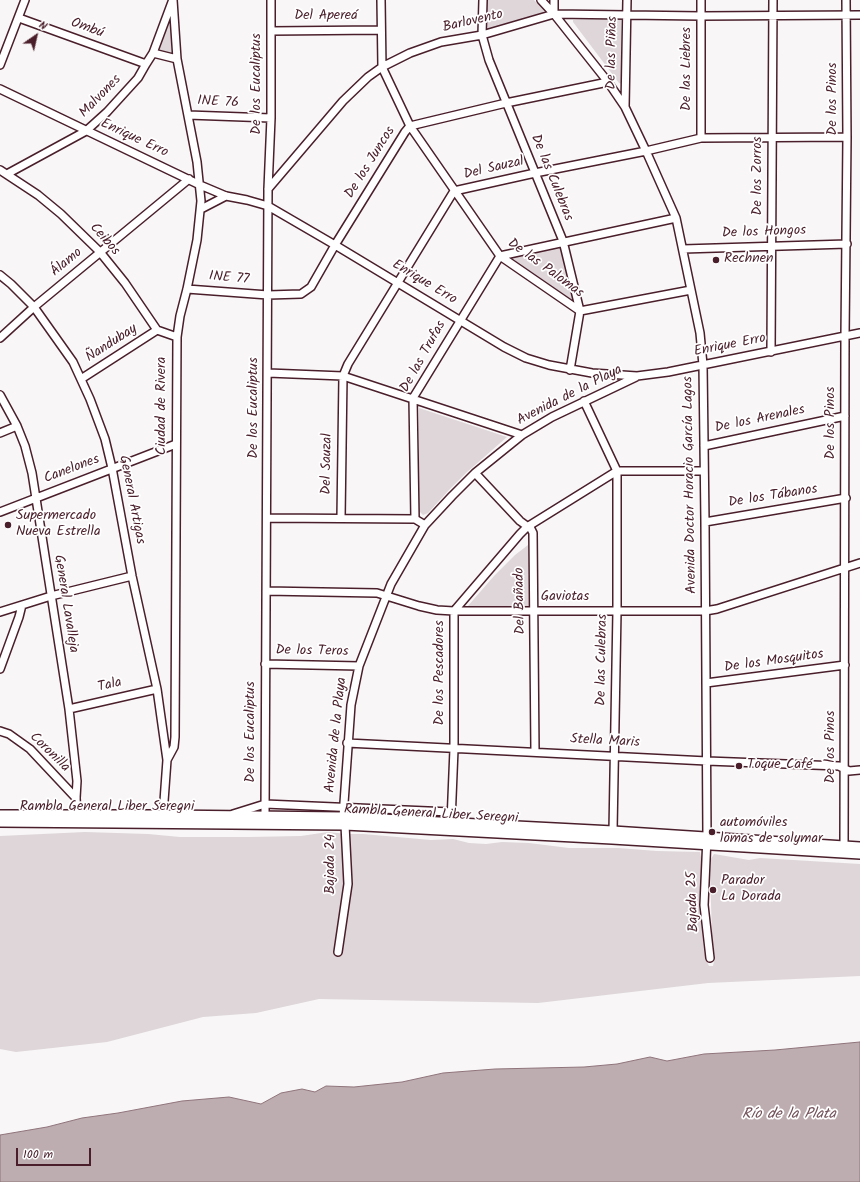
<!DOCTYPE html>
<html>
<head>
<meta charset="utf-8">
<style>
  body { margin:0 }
  #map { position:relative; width:860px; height:1182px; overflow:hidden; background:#f8f6f7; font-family:Kalam,sans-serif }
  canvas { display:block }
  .north { position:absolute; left:16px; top:16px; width:40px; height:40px; -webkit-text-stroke:3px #fff; paint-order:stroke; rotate:34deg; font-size:11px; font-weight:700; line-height:16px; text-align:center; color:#4a1f2b }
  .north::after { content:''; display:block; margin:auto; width:14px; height:18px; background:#4a1f2b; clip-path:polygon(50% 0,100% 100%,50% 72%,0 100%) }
  .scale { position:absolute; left:16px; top:1148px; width:75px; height:18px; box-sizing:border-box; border:2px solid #4a1f2b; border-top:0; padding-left:5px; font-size:12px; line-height:14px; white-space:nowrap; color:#4a1f2b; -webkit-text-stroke:3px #fff; paint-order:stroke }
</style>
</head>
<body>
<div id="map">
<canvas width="860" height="1182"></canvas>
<div class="north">N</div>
<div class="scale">100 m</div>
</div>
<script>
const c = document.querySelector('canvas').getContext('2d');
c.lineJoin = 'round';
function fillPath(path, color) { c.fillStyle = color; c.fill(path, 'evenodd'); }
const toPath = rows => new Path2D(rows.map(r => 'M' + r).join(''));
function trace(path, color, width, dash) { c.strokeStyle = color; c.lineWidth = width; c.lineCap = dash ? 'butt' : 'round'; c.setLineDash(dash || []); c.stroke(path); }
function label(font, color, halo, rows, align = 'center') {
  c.font = font + ' Kalam,sans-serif'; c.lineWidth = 3.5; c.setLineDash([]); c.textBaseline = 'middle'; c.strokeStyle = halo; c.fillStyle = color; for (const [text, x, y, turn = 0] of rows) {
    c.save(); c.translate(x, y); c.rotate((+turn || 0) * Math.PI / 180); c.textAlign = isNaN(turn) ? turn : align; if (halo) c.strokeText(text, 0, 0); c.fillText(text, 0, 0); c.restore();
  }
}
fillPath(toPath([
  [487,0,534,0,544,11,541,14,489,29,486,26],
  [170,16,171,16,173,54,171,55,157,51],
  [619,19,621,20,622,84,619,83,573,22,573,20],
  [559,246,561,248,573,300,570,301,512,259,513,256],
  [419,408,507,437,467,472,449,490,428,513,423,515,419,511],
  [528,545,531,606,467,607,494,576,515,555],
  [85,832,148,834,180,837,249,837,301,836,328,832,346,834,363,834,431,840,453,839,469,843,486,844,502,842,529,843,569,848,618,848,657,851,700,852,703,869,699,900,704,951,706,960,709,966,713,966,715,957,712,936,710,870,711,859,714,854,749,860,760,858,860,864,860,976,708,983,538,1003,319,999,256,1013,203,1017,107,1042,16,1052,0,1049,0,836]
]), '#ded6d9');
const water = toPath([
  [860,1042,860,1182,0,1182,0,1135,47,1127,82,1118,118,1113,182,1101,229,1097,261,1104,281,1093,302,1089,315,1092,326,1086,354,1087,402,1082,443,1073,495,1069,584,1067,617,1064,650,1057,667,1061,704,1054,775,1050,860,1042]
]);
fillPath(water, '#bdadb0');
trace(water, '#8f747b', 1);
const minor = toPath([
  [381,0,382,67,410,126,500,256,580,311,691,290],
  [483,0,482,35,489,60,563,241,580,311,570,370],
  [541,0,554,14,608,82,625,107,646,151,676,218,700,333,703,365,705,522,707,837,704,905,710,958],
  [554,14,554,0],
  [19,18,146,64],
  [271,31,381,30],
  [153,53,177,59],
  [0,65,25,0],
  [0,89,200,185,226,196,247,200,268,206,335,245,504,347,526,358,549,365,592,373,637,376,668,372,860,333],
  [625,107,627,0],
  [188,115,271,118],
  [701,138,701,0],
  [0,170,38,195,61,214,100,252,125,283,157,330,177,337],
  [7,174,86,131,107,112,138,78,146,64,153,53,172,2],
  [268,189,343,101,368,77,382,67,410,53,441,42,482,35,554,14,701,16,860,15],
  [201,209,226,196],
  [683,249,847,244],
  [0,275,11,284,34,307,73,362,90,399,105,439,112,468,132,576,157,689,167,760],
  [187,289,268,295,301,294,311,287,335,245,405,132,410,126,506,103,608,82],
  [0,338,34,307,189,179],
  [771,352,773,0],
  [268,373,343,376,522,435],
  [81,379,157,330],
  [0,395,17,426,25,446,32,473,69,709,77,781,76,798,77,815],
  [584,401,617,471,617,611,613,831],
  [0,433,17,426],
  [704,446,845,416],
  [475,473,520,521,531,529,533,533,535,752],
  [0,512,176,444],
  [267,518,415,519,425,525],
  [341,518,343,376,348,364,454,191,535,173,646,151,701,138,847,137],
  [415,519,413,398,500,256,676,218],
  [705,522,846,498],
  [266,591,377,593,419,606,437,610,454,611,705,611,717,609,860,563],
  [0,612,51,596,132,576],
  [265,664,359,666],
  [0,669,19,617,22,605],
  [706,683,845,665],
  [69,709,157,689],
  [0,731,9,734,30,749,76,798],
  [347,743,707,761,839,766,849,771,860,770],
  [233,814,265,804,451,812],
  [163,815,167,760,174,747,175,737,177,337,180,316,187,289,197,240,201,201,197,162,177,59,173,0],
  [265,816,268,189,271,118,271,0],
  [343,817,351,705,359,666,391,584,425,525,452,496,475,473,522,435,552,417,636,377],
  [451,822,454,749,454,611,520,534,527,527,617,471,704,471],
  [844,846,845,336,847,137,846,0],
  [338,952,348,884,345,825]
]);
const major = toPath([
  [0,815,163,815,343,817,613,831,860,847],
  [0,822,345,825,612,839,860,854]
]);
trace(minor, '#4a1f2b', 10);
trace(major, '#4a1f2b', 12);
trace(minor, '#fff', 7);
trace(major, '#fff', 9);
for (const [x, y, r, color] of [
  [716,260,4,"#4a1f2b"],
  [8,525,4,"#4a1f2b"],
  [739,766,4,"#4a1f2b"],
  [712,832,4,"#4a1f2b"],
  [713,890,4,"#4a1f2b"]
]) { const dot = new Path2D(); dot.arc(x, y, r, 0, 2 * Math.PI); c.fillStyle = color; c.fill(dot); trace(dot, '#fff', 1.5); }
label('14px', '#4a1f2b', '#fff', [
  ["Del Apereá",326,17],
  ["Barlovento",473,22,-13],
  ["Ombú",87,29,20],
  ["De las Piñas",613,53,-89],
  ["De las Liebres",688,69,-90],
  ["De los Eucaliptus",258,84,-90],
  ["Malvones",101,97,-46],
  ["De los Pinos",834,99,-90],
  ["INE 76",218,103,3],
  ["Enrique Erro",134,139,25],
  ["De los Juncos",371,163,-58],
  ["Del Sauzal",494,169,-13],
  ["De los Zorros",759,176,-90],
  ["De las Culebras",551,178,68],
  ["De los Hongos",764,233,-2],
  ["Ceibos",104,240,48],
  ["Álamo",67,263,-40],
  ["De las Palomas",545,269,36],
  ["INE 77",229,279,5],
  ["Enrique Erro",424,283,31],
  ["Ñandubay",112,344,-33],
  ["Enrique Erro",730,346,-11],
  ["De las Trufas",424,357,-61],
  ["Avenida de la Playa",570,396,-27],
  ["Ciudad de Rivera",163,406,-90],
  ["De los Eucaliptus",255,408,-90],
  ["De los Arenales",760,420,-12],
  ["De los Pinos",832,423,-90],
  ["Del Sauzal",328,464,-89],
  ["Canelones",72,470,-21],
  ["Avenida Doctor Horacio García Lagos",691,485,-91],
  ["De los Tábanos",773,497,-9],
  ["General Artigas",131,500,79],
  ["Gaviotas",565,598],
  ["Del Bañado",521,601,-91],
  ["General Lavalleja",65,604,81],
  ["De los Teros",312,652,1],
  ["De las Culebras",603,660,-89],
  ["De los Mosquitos",774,662,-8],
  ["De los Pescadores",441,673,-90],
  ["Tala",110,686,-13],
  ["De los Eucaliptus",252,732,-90],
  ["Avenida de la Playa",337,735,-84],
  ["Stella Maris",605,742,3],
  ["De los Pinos",832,747,-90],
  ["Coronilla",49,753,44],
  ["Rambla General Liber Seregni",107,808],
  ["Rambla General Liber Seregni",431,815,3],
  ["Bajada 24",332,864,-90],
  ["Bajada 25",694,902,-92]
]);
label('14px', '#4a1f2b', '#fff', [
  ["Rechnen",724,260],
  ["Supermercado",16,517],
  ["Nueva Estrella",16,533],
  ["Toque Café",747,766],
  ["automóviles",720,824],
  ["lomas de solymar",720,840],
  ["Parador",721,882],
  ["La Dorada",721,898]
], 'left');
label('italic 15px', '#72515a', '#fff', [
  ["Río de la Plata",789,1115]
]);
</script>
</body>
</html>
